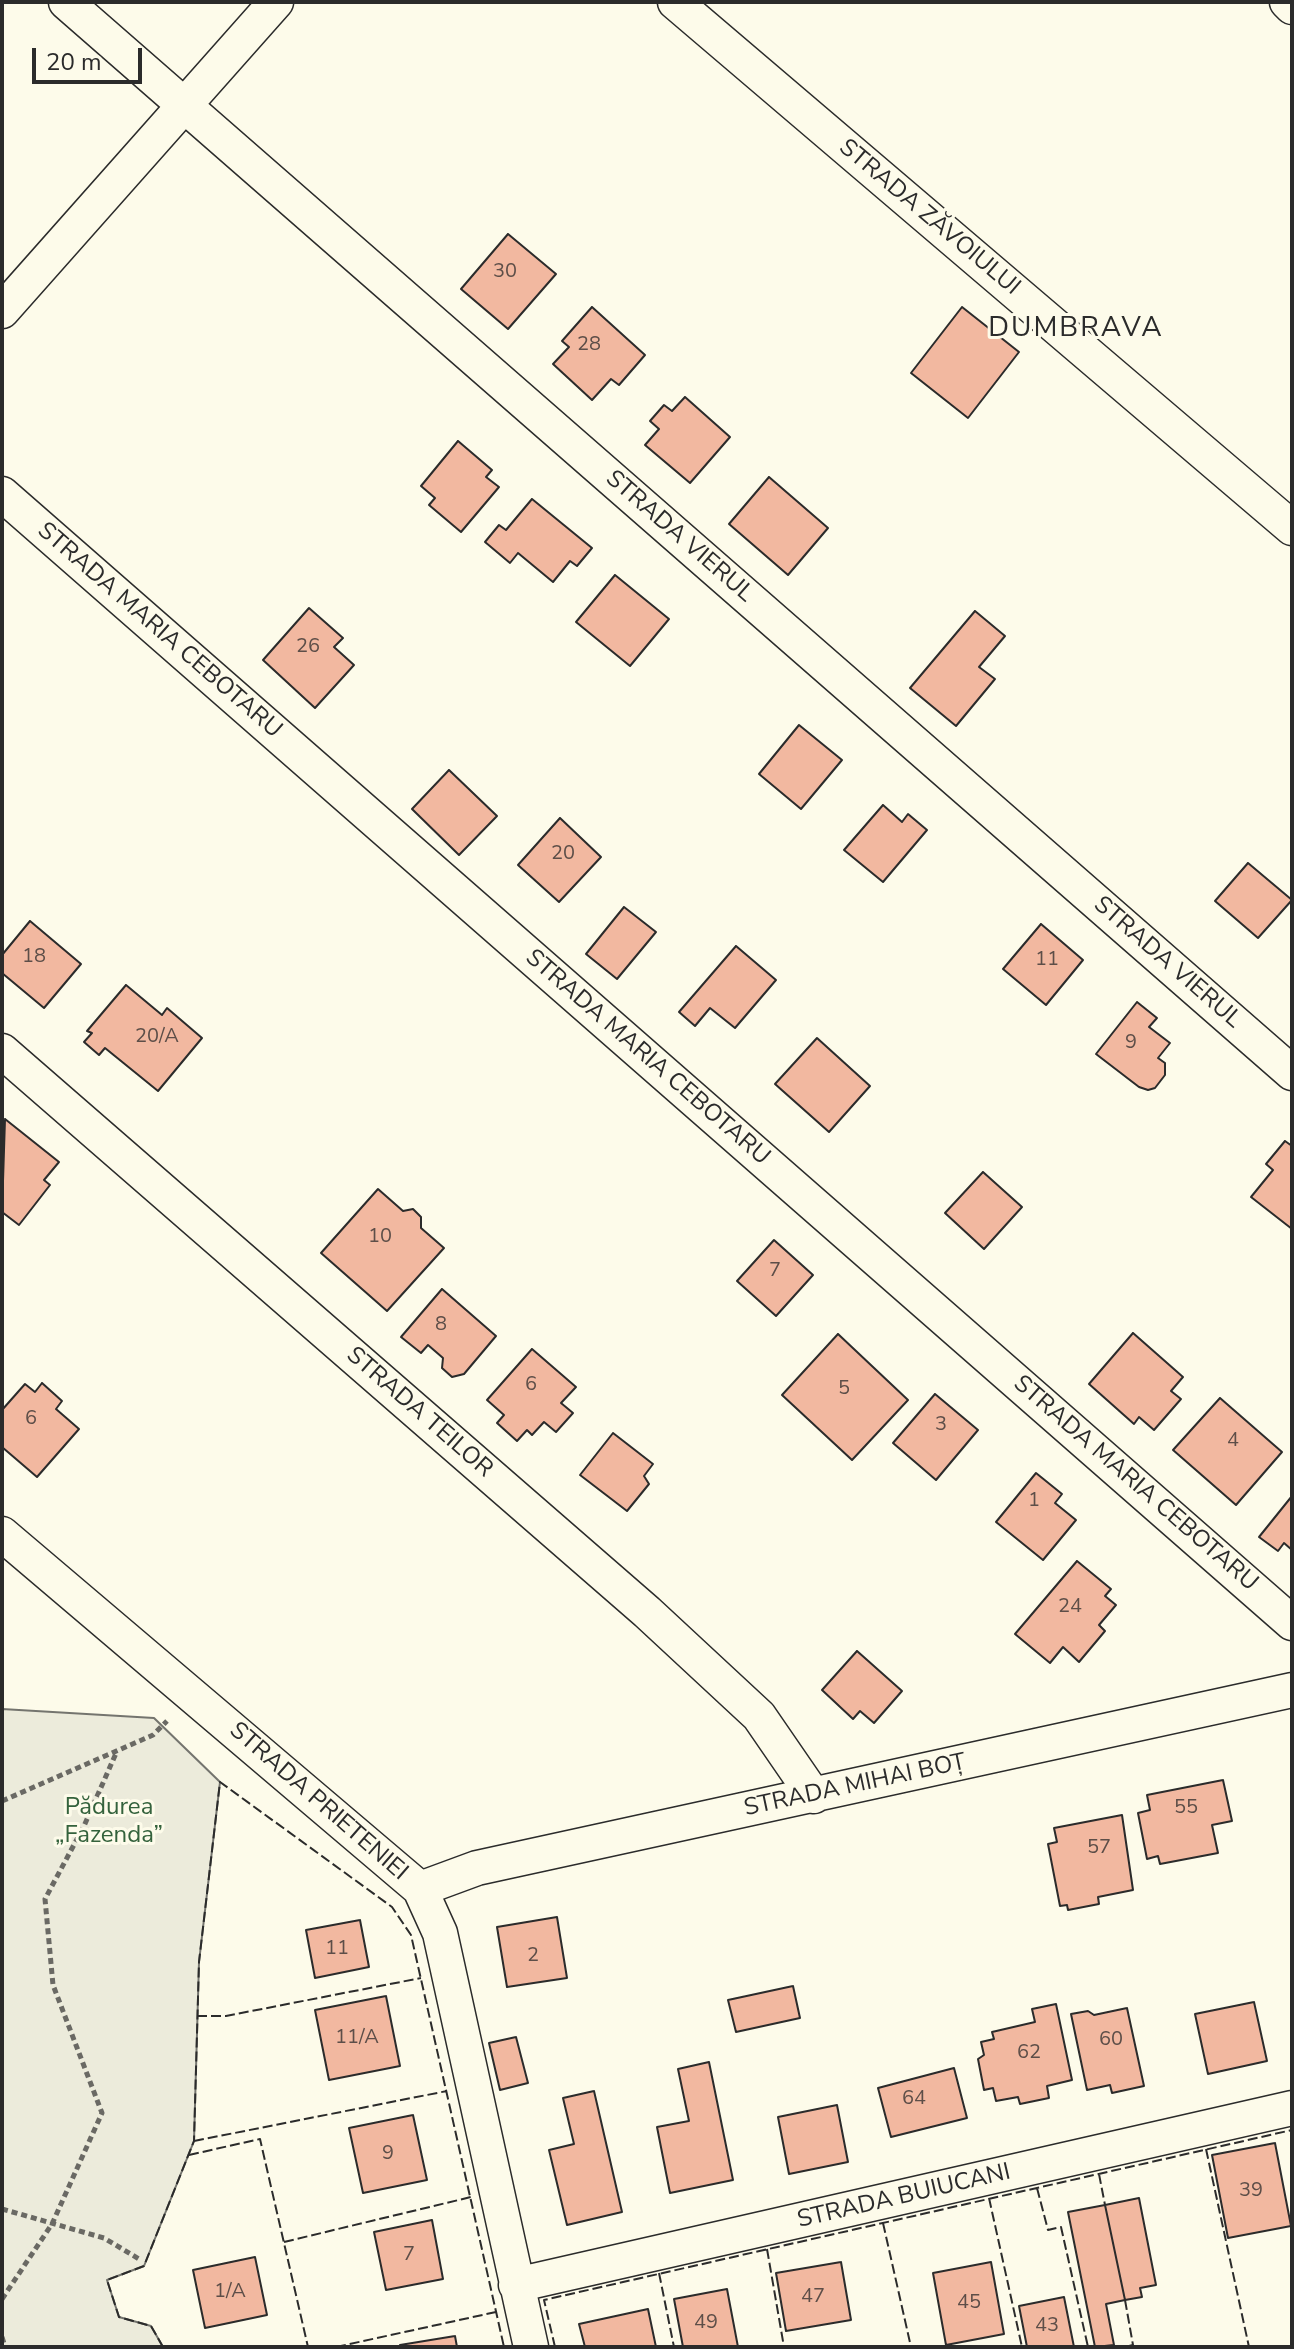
<!DOCTYPE html>
<html>
<head>
<meta charset="utf-8">
<style>
  body { margin:0 }
  #map { position:relative; width:1294px; height:2349px; overflow:hidden; background:#fdfbea; font-family:"Nunito Sans",sans-serif }
  canvas { display:block }
  .frame { position:absolute; inset:0; border:4px solid #2b2b2b; pointer-events:none }
  .scale { position:absolute; left:32px; top:48px; width:110px; height:36px; box-sizing:border-box; border:4px solid #2b2b2b; border-top:0; padding-left:10px; font-size:24px; line-height:28px; white-space:nowrap; color:#2b2b2b; -webkit-text-stroke:6px #fdfbea; paint-order:stroke }
</style>
</head>
<body>
<div id="map">
<canvas width="1294" height="2349"></canvas>
<div class="frame"></div>
<div class="scale">20 m</div>
</div>
<script>
const c = document.querySelector('canvas').getContext('2d');
c.lineJoin = 'round';
function fillPath(path, color) { c.fillStyle = color; c.fill(path, 'evenodd'); }
const toPath = rows => new Path2D(rows.map(r => 'M' + r).join(''));
function trace(path, color, width, dash) { c.strokeStyle = color; c.lineWidth = width; c.lineCap = dash ? 'butt' : 'round'; c.setLineDash(dash || []); c.stroke(path); }
function label(font, color, halo, rows, align = 'center') {
  c.font = font + ' "Nunito Sans",sans-serif'; c.lineWidth = 6; c.setLineDash([]); c.textBaseline = 'middle'; c.strokeStyle = halo; c.fillStyle = color; for (const [text, x, y, turn = 0] of rows) {
    c.save(); c.translate(x, y); c.rotate((+turn || 0) * Math.PI / 180); c.textAlign = isNaN(turn) ? turn : align; if (halo) c.strokeText(text, 0, 0); c.fillText(text, 0, 0); c.restore();
  }
}
const green = toPath([
  [2,1709,154,1718,220,1782,199,1962,194,2141,144,2266,107,2280,119,2317,151,2326,163,2347,2,2347,2,1709]
]);
fillPath(green, '#ecebdb');
trace(green, '#74746e', 2);
const building = toPath([
  [508,234,556,274,508,329,461,289,508,234],
  [592,307,645,355,619,385,611,379,592,400,553,364,569,347,562,341,592,307],
  [962,307,1019,352,968,418,911,373,962,307],
  [685,397,730,437,690,483,645,445,659,429,650,421,664,405,672,411,685,397],
  [458,441,492,470,486,477,499,487,461,532,429,505,435,498,421,486,458,441],
  [769,477,828,528,788,575,729,524,769,477],
  [532,499,592,548,577,566,570,561,553,582,518,553,510,563,485,542,499,525,506,530,532,499],
  [615,575,669,619,630,666,576,622,615,575],
  [309,608,343,638,334,647,354,665,315,708,263,660,309,608],
  [975,611,1005,636,979,667,995,679,956,726,910,688,975,611],
  [799,725,842,760,801,809,759,774,799,725],
  [449,770,497,816,459,855,412,809,449,770],
  [883,805,902,822,908,814,927,830,883,882,844,850,883,805],
  [560,818,601,857,559,902,518,865,560,818],
  [1248,863,1292,900,1258,938,1215,901,1248,863],
  [624,907,656,932,617,979,586,954,624,907],
  [30,921,81,964,44,1008,2,973,2,955,30,921],
  [1041,924,1083,960,1046,1005,1003,969,1041,924],
  [736,946,776,980,735,1028,710,1008,695,1026,679,1012,736,946],
  [126,985,162,1015,167,1008,202,1038,158,1091,105,1048,99,1055,84,1042,92,1033,87,1031,126,985],
  [1137,1002,1157,1018,1149,1027,1170,1043,1158,1058,1165,1063,1165,1075,1155,1088,1148,1090,1139,1087,1096,1054,1137,1002],
  [817,1038,870,1086,829,1132,775,1084,817,1038],
  [5,1119,59,1162,44,1180,50,1185,19,1225,2,1212,5,1119],
  [1285,1141,1292,1146,1292,1229,1251,1197,1273,1170,1266,1164,1285,1141],
  [983,1172,1022,1207,984,1249,945,1213,983,1172],
  [378,1189,403,1211,413,1209,421,1217,421,1228,444,1248,387,1311,321,1253,378,1189],
  [774,1240,813,1275,776,1316,737,1281,774,1240],
  [442,1289,496,1336,464,1374,452,1377,442,1368,443,1358,428,1345,421,1353,401,1337,442,1289],
  [1133,1333,1183,1377,1171,1391,1181,1399,1154,1430,1139,1417,1134,1424,1089,1384,1133,1333],
  [838,1334,908,1400,852,1460,782,1395,838,1334],
  [532,1349,576,1387,561,1403,573,1413,556,1432,544,1422,532,1435,527,1430,517,1441,497,1423,504,1415,487,1400,532,1349],
  [42,1383,62,1401,56,1409,79,1429,37,1477,2,1447,2,1410,25,1384,35,1392,42,1383],
  [935,1394,978,1430,936,1480,893,1443,935,1394],
  [1220,1398,1282,1452,1236,1505,1173,1450,1220,1398],
  [613,1433,653,1464,644,1476,649,1484,627,1511,580,1475,613,1433],
  [1036,1473,1062,1494,1055,1503,1076,1520,1043,1560,996,1522,1036,1473],
  [1292,1496,1292,1550,1284,1543,1278,1551,1259,1537,1292,1496],
  [1077,1561,1111,1589,1105,1596,1116,1605,1099,1625,1105,1631,1079,1662,1063,1647,1050,1663,1015,1634,1077,1561],
  [857,1651,902,1691,874,1723,860,1711,853,1719,822,1690,857,1651],
  [1223,1780,1232,1821,1212,1825,1218,1853,1160,1864,1158,1856,1147,1859,1138,1813,1150,1810,1147,1795,1223,1780],
  [1122,1815,1133,1890,1098,1897,1099,1904,1068,1910,1067,1905,1060,1906,1048,1844,1057,1842,1054,1828,1122,1815],
  [557,1917,567,1978,507,1987,497,1927,557,1917],
  [360,1920,369,1967,315,1978,306,1930,360,1920],
  [793,1986,800,2018,736,2032,728,2000,793,1986],
  [386,1996,400,2066,329,2080,315,2010,386,1996],
  [1254,2002,1267,2061,1208,2074,1195,2014,1254,2002],
  [1056,2004,1072,2080,1047,2086,1049,2098,1020,2104,1018,2097,996,2101,993,2088,984,2090,978,2059,984,2055,981,2042,994,2039,992,2032,1035,2022,1032,2009,1056,2004],
  [1127,2008,1144,2086,1112,2093,1110,2085,1087,2090,1071,2014,1088,2011,1094,2015,1127,2008],
  [516,2037,528,2083,500,2090,489,2043,516,2037],
  [709,2062,733,2180,670,2193,657,2127,689,2121,678,2069,709,2062],
  [954,2068,967,2118,891,2137,878,2088,954,2068],
  [594,2091,622,2212,567,2225,549,2150,574,2144,563,2098,594,2091],
  [837,2105,848,2162,789,2174,778,2117,837,2105],
  [413,2115,427,2180,363,2193,349,2128,413,2115],
  [1275,2143,1291,2226,1228,2238,1212,2155,1275,2143],
  [1139,2198,1156,2285,1140,2288,1142,2297,1125,2300,1105,2205,1139,2198],
  [1105,2205,1125,2300,1106,2304,1114,2345,1095,2347,1068,2212,1105,2205],
  [432,2220,443,2279,386,2290,374,2232,432,2220],
  [255,2257,267,2315,205,2328,193,2270,255,2257],
  [841,2262,851,2320,786,2331,776,2273,841,2262],
  [991,2262,1004,2334,946,2345,933,2273,991,2262],
  [727,2289,738,2347,683,2347,674,2299,727,2289],
  [1064,2297,1074,2347,1027,2347,1019,2306,1064,2297],
  [648,2309,656,2347,585,2347,579,2324,648,2309],
  [455,2336,457,2347,400,2347,400,2345,455,2336]
]);
fillPath(building, '#f2b8a0');
trace(building, '#2b2b2b', 2);
const minor = toPath([
  [66,2,1292,1073],
  [675,2,1292,528],
  [1287,2,1292,7],
  [2,311,276,2],
  [2,494,1292,1623],
  [2,1051,647,1612,759,1716,814,1796],
  [2,1534,420,1889,440,1933,531,2347],
  [420,1889,477,1868,1292,1690],
  [516,2285,1292,2108]
]);
trace(minor, '#2b2b2b', 37);
trace(toPath([
  [2,1801,153,1735,167,1721],
  [2,2209,104,2238,139,2259],
  [2,2299,52,2224,102,2113,53,1985,45,1899,84,1826,117,1751],
  [2,2337,5,2347]
]), '#6a6964', 5, [6, 4]);
trace(minor, '#fdfbea', 34);
trace(toPath([
  [197,2016,226,2016,421,1978],
  [194,2141,447,2091],
  [1206,2149,1249,2347],
  [189,2155,260,2139,308,2347],
  [1099,2174,1105,2205],
  [1037,2188,1048,2230,1061,2227,1088,2347],
  [989,2198,1022,2347],
  [883,2223,911,2347],
  [284,2242,471,2197],
  [767,2249,784,2347],
  [659,2273,674,2347],
  [1125,2300,1133,2345,1125,2347],
  [163,2347,151,2326,119,2317,107,2280,144,2266,194,2141,199,1962,220,1782,392,1907,411,1935,504,2347],
  [336,2347,496,2312],
  [555,2347,544,2300,1292,2130]
]), '#2b2b2b', 2, [10, 4]);
label('20px', '#5d4e48', null, [
  ["30",505,272],
  ["28",589,345],
  ["26",308,647],
  ["20",563,854],
  ["18",34,957],
  ["11",1047,960],
  ["20/A",157,1037],
  ["9",1131,1043],
  ["10",380,1237],
  ["7",775,1271],
  ["8",441,1325],
  ["6",531,1385],
  ["5",844,1389],
  ["6",31,1419],
  ["3",941,1425],
  ["4",1233,1441],
  ["1",1034,1501],
  ["24",1070,1607],
  ["55",1186,1808],
  ["57",1099,1848],
  ["11",337,1949],
  ["2",533,1956],
  ["11/A",357,2038],
  ["60",1111,2040],
  ["62",1029,2053],
  ["64",914,2099],
  ["9",388,2154],
  ["39",1251,2191],
  ["7",409,2255],
  ["1/A",230,2292],
  ["47",813,2297],
  ["45",969,2303],
  ["49",706,2323],
  ["43",1047,2326]
]);
label('24px', '#2b2b2b', '#fdfbea', [
  ["STRADA ZĂVOIULUI",929,218,40],
  ["STRADA VIERUL",679,537,41],
  ["STRADA MARIA CEBOTARU",159,631,41],
  ["STRADA VIERUL",1167,963,41],
  ["STRADA MARIA CEBOTARU",647,1058,41],
  ["STRADA TEILOR",419,1413,41],
  ["STRADA MARIA CEBOTARU",1135,1484,41],
  ["STRADA MIHAI BOȚ",855,1786,-12],
  ["STRADA PRIETENIEI",318,1802,41],
  ["STRADA BUIUCANI",904,2197,-13]
]);
label('24px', '#34623c', '#fdfbea', [
  ["Pădurea",109,1808],
  ["„Fazenda”",109,1836]
]);
c.letterSpacing = '2px';
label('28px', '#2b2b2b', '#fdfbea', [
  ["DUMBRAVA",1076,329]
]);
c.letterSpacing = '0px';
</script>
</body>
</html>
